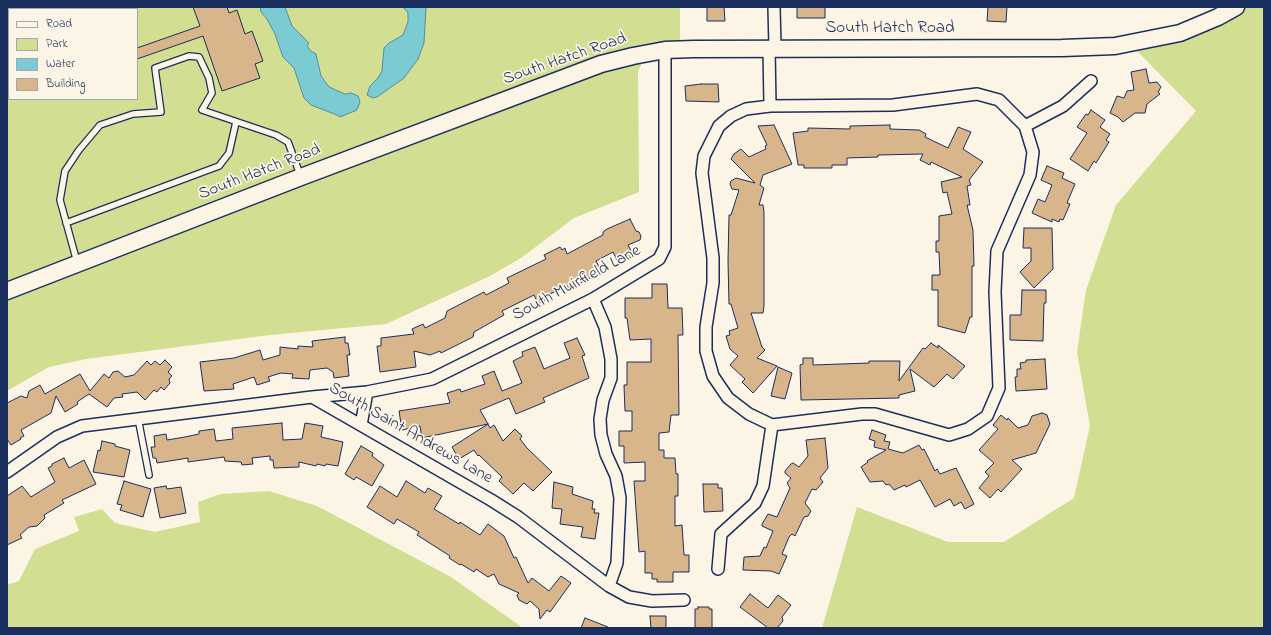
<!DOCTYPE html>
<html>
<head>
<meta charset="utf-8">
<style>
  body { margin:0 }
  #map { position:relative; width:1271px; height:635px; overflow:hidden; background:#fcf5e5; font-family:"Indie Flower",sans-serif }
  canvas { display:block }
  .frame { position:absolute; inset:0; border:8px solid #1b2f5e; pointer-events:none }
  .legend { position:absolute; left:8px; top:8px; width:130px; height:92px; box-sizing:border-box; background:#fcf5e5; border:1px solid #a2a6af; margin:0; padding:5px 7px; list-style:none; font-size:12px; color:#1b2f5e }
  .legend li { display:flex; align-items:center; gap:8px; height:20px }
  .legend b { width:20px; border:1px solid #a2a6af }
</style>
</head>
<body>
<div id="map">
<canvas width="1271" height="635"></canvas>
<div class="frame"></div>
<ul class="legend">
<li><b style="height:5px;background:#fcf5e5"></b>Road</li>
<li><b style="height:11px;background:#d2de91"></b>Park</li>
<li><b style="height:11px;background:#7acbd2"></b>Water</li>
<li><b style="height:11px;background:#d8b58a"></b>Building</li>
</ul>
</div>
<script>
const c = document.querySelector('canvas').getContext('2d');
c.lineJoin = 'round';
function fillPath(path, color) { c.fillStyle = color; c.fill(path, 'evenodd'); }
const toPath = rows => new Path2D(rows.map(r => 'M' + r).join(''));
function trace(path, color, width, dash) { c.strokeStyle = color; c.lineWidth = width; c.lineCap = dash ? 'butt' : 'round'; c.setLineDash(dash || []); c.stroke(path); }
function label(font, color, halo, rows, align = 'center') {
  c.font = font + ' "Indie Flower",sans-serif'; c.lineWidth = 3.5; c.setLineDash([]); c.textBaseline = 'middle'; c.strokeStyle = halo; c.fillStyle = color; for (const [text, x, y, turn = 0] of rows) {
    c.save(); c.translate(x, y); c.rotate((+turn || 0) * Math.PI / 180); c.textAlign = isNaN(turn) ? turn : align; if (halo) c.strokeText(text, 0, 0); c.fillText(text, 0, 0); c.restore();
  }
}
fillPath(toPath([
  [7,7,680,7,680,41,643,45,641,65,638,71,639,192,574,218,521,258,490,276,386,324,270,335,86,359,49,367,7,391],
  [9,9,137,9,137,99,9,99],
  [1244,7,1264,7,1264,628,822,628,857,507,948,542,1004,542,1074,498,1090,426,1077,352,1086,290,1116,205,1196,111,1137,51,1174,43,1211,28],
  [269,491,317,506,451,577,523,628,7,628,7,585,19,581,35,549,79,531,74,517,102,509,115,523,155,532,200,522,198,502,221,494]
]), '#d2de91');
const water = toPath([
  [260,7,285,7,292,26,309,43,307,46,311,51,316,54,321,76,329,87,345,94,351,93,358,96,360,102,357,110,340,117,337,115,311,105,304,98,294,68,283,57,275,34,267,19,261,12,260,7],
  [403,7,426,7,424,43,418,59,404,78,377,97,373,98,367,95,370,86,378,78,382,71,384,48,389,43,403,35,408,22,408,13,403,7]
]);
fillPath(water, '#7acbd2');
trace(water, '#548da4', 1);
const building = toPath([
  [193,7,227,7,229,13,237,10,245,34,252,31,263,61,255,64,260,78,222,91,203,36,137,59,137,48,200,26,193,7],
  [707,7,724,7,725,21,707,21,707,7],
  [797,7,825,7,825,18,797,18,797,7],
  [988,7,1007,7,1006,22,987,21,988,7],
  [1146,69,1149,83,1157,82,1161,87,1158,92,1160,94,1147,104,1145,113,1135,113,1123,122,1118,117,1110,113,1117,96,1124,98,1127,91,1134,90,1131,72,1146,69],
  [701,84,718,84,719,102,686,101,685,86,701,84],
  [1091,110,1105,120,1100,127,1110,134,1106,140,1109,142,1096,163,1094,161,1088,171,1070,159,1087,133,1077,127,1086,114,1088,115,1091,110],
  [774,125,792,164,763,175,760,185,764,188,759,205,763,205,764,212,764,306,763,313,751,313,762,347,765,350,757,358,777,366,753,393,742,382,745,379,730,365,738,356,730,349,726,336,730,335,729,331,738,328,731,304,729,304,728,261,729,215,731,215,739,190,732,189,730,184,731,181,736,178,755,183,731,159,734,154,741,149,749,157,766,149,765,146,767,145,758,126,774,125],
  [890,125,890,129,919,130,926,134,925,137,948,148,958,127,971,132,963,149,983,162,969,180,971,185,967,186,970,205,967,205,973,230,974,266,972,266,972,317,970,317,965,333,938,326,938,290,932,290,932,275,940,275,939,252,936,252,936,241,939,241,939,216,952,214,947,192,943,193,941,182,962,177,931,162,930,165,920,160,923,154,878,155,878,157,847,158,847,165,832,165,832,168,804,168,804,165,798,165,793,133,808,131,808,128,850,129,850,126,890,125],
  [1047,166,1064,173,1062,178,1075,184,1067,203,1070,204,1063,220,1060,219,1059,222,1052,219,1052,222,1032,213,1038,199,1045,202,1052,185,1041,180,1047,166],
  [630,219,636,231,639,232,641,236,640,240,628,245,634,256,619,264,613,252,596,261,602,272,569,289,567,286,550,294,552,296,538,304,534,295,502,311,504,315,474,332,473,337,441,353,440,351,430,355,414,351,416,367,380,372,377,346,381,346,381,338,414,334,412,329,423,324,425,328,445,318,447,311,484,292,486,295,509,283,507,278,546,259,544,255,560,247,562,250,565,248,567,254,603,235,603,232,607,229,630,219],
  [1024,228,1052,228,1053,269,1034,288,1020,272,1031,261,1031,248,1023,248,1024,228],
  [652,284,667,284,668,308,682,308,683,335,678,335,679,415,671,415,669,432,659,433,659,450,664,450,664,458,675,458,676,474,678,474,678,496,675,496,675,526,682,525,684,555,689,555,689,572,673,572,673,582,657,582,657,579,652,579,652,573,645,573,645,551,639,552,634,481,645,481,645,462,624,463,624,446,619,446,619,431,632,431,632,411,625,411,624,385,627,385,627,362,651,362,651,339,630,340,627,318,625,318,625,298,652,298,652,284],
  [1022,290,1046,290,1046,303,1044,303,1043,341,1010,340,1010,315,1021,315,1022,290],
  [345,337,345,343,348,343,350,355,347,355,349,376,334,378,333,372,327,368,310,370,309,379,292,378,293,374,281,373,268,377,270,381,257,385,254,377,233,384,234,389,204,391,200,362,234,358,260,350,263,360,280,355,280,347,298,349,298,346,313,347,312,341,345,337],
  [577,338,585,355,582,356,589,378,543,398,545,402,516,414,509,398,480,410,488,424,422,438,420,426,402,430,399,411,450,403,447,393,460,389,461,392,485,384,482,376,494,371,502,391,522,383,513,361,523,356,522,352,535,347,544,369,570,358,564,343,577,338],
  [931,343,938,348,938,345,965,366,953,379,947,374,934,387,910,369,915,391,899,395,899,398,801,400,800,365,803,364,803,358,813,358,813,365,869,363,869,361,900,361,899,381,923,348,925,349,931,343],
  [1045,359,1047,389,1016,391,1015,377,1017,377,1017,369,1021,369,1020,363,1026,362,1026,360,1045,359],
  [165,360,172,367,168,372,172,376,169,379,170,383,164,390,161,387,157,392,154,390,145,400,137,392,122,394,123,397,114,398,107,407,89,394,77,402,78,404,65,412,56,396,51,413,21,430,24,436,20,438,21,439,11,445,7,439,7,403,21,396,27,398,29,391,40,385,45,394,80,374,90,391,104,374,109,378,113,372,118,371,125,377,134,375,147,361,151,365,155,361,160,365,165,360],
  [778,367,792,373,785,399,771,396,778,367],
  [1042,413,1047,415,1050,424,1036,453,1012,460,1022,469,1001,492,998,489,990,498,979,488,989,476,985,472,994,463,979,450,998,429,993,425,1001,415,1007,420,1008,418,1018,428,1028,425,1032,416,1042,413],
  [282,423,283,440,302,439,305,423,323,426,321,437,343,442,338,466,326,464,325,466,317,464,316,466,299,462,299,467,274,468,273,460,270,460,270,456,252,458,253,464,242,465,241,462,225,461,224,457,188,462,188,458,157,463,156,458,153,458,151,447,155,447,154,436,166,434,167,440,185,437,199,434,199,431,214,429,216,441,233,439,232,428,282,423],
  [488,424,490,428,494,425,503,441,515,429,522,436,520,439,527,448,552,472,533,491,524,483,513,494,499,481,502,477,479,455,478,456,474,450,459,459,452,447,488,424],
  [872,430,886,435,884,441,890,442,888,449,903,453,919,445,922,450,924,449,935,471,937,469,940,474,956,468,974,504,965,509,961,502,954,506,950,499,935,507,920,480,906,487,905,485,894,490,889,484,886,485,883,481,870,482,861,467,868,462,867,461,886,450,874,447,875,441,869,439,872,430],
  [825,438,828,468,820,478,823,482,816,490,812,489,805,503,811,511,808,516,804,517,795,536,792,534,789,537,782,554,787,556,779,574,771,571,743,570,744,557,760,556,764,547,766,548,773,531,762,526,762,524,768,514,777,517,790,488,787,483,791,478,785,473,785,471,791,464,793,463,799,467,808,456,806,440,825,438],
  [102,441,115,444,115,446,130,450,124,477,93,472,98,450,100,451,102,441],
  [361,446,373,453,372,456,384,465,372,486,356,477,354,480,345,474,361,446],
  [64,458,69,468,84,460,96,484,62,500,64,503,44,515,45,518,37,526,29,527,20,535,22,538,7,545,7,496,22,486,31,497,55,482,48,468,52,466,52,464,64,458],
  [124,481,151,489,143,517,120,510,122,505,117,504,124,481],
  [406,481,425,493,428,488,442,496,434,509,459,524,460,522,480,535,488,524,504,536,514,558,516,557,528,583,532,578,549,591,561,576,571,583,550,612,547,610,540,619,539,609,530,601,527,604,519,600,517,595,519,593,499,584,494,574,488,577,476,569,474,572,461,564,460,565,449,558,450,556,417,535,419,532,397,519,394,524,367,507,380,486,397,497,406,481],
  [554,482,573,487,572,494,593,501,592,509,595,509,594,513,599,513,595,539,581,537,583,527,560,524,562,509,552,508,554,482],
  [703,484,718,484,718,488,722,488,723,511,704,512,703,484],
  [166,486,167,489,181,487,186,513,160,518,154,488,166,486],
  [750,594,768,608,778,595,791,605,782,617,783,621,777,628,768,628,740,607,750,594],
  [698,607,709,607,709,609,712,609,712,628,695,628,695,609,698,609,698,607],
  [650,616,666,616,666,628,651,628,650,616],
  [585,618,608,627,608,628,581,628,585,618]
]);
fillPath(building, '#d8b58a');
trace(building, '#1b2f5e', 1);
const service = toPath([
  [66,223,219,166,229,153,236,122],
  [77,262,60,200,65,171,79,150,100,125,133,114,161,112,155,68,189,56,199,57,209,78,212,93,202,110,276,135,288,142,301,177],
  [138,418,149,475]
]);
const minor = toPath([
  [774,7,775,47],
  [769,48,770,106,746,109,731,116,719,126,704,156,702,173,713,258,713,283,706,327,706,351,713,376,728,398,749,414,772,425],
  [770,106,893,105,977,94,999,100,1025,126,1033,152,1030,175,997,251,995,292,999,388,987,416,968,429,949,435,875,414,862,414,772,425],
  [1025,126,1063,106,1091,81],
  [593,299,605,327,611,359,611,378,603,400,600,419,601,435,606,454,616,476,620,498,617,563,609,586],
  [312,397,367,392,432,379,593,299,659,259,665,247,665,50],
  [361,425,367,392],
  [7,472,57,437,82,426,312,397,491,500,518,517,609,586,629,597,652,601,684,600],
  [718,569,721,534,755,503,763,486,772,425]
]);
const secondary = toPath([
  [7,291,301,177,601,64,633,56,665,50,694,49,1062,48,1115,46,1180,33,1218,17,1236,7]
]);
trace(service, '#1b2f5e', 8);
trace(minor, '#1b2f5e', 14);
trace(secondary, '#1b2f5e', 19);
trace(service, '#fcf5e5', 5.5);
trace(minor, '#fcf5e5', 11);
trace(secondary, '#fcf5e5', 16);
label('17px', '#1b2f5e', '#fcf5e5', [
  ["South Hatch Road",890,29],
  ["South Hatch Road",565,60,-19],
  ["South Hatch Road",260,173,-21],
  ["South Muirfield Lane",577,284,-28],
  ["South Saint Andrews Lane",410,434,30]
]);
</script>
</body>
</html>
